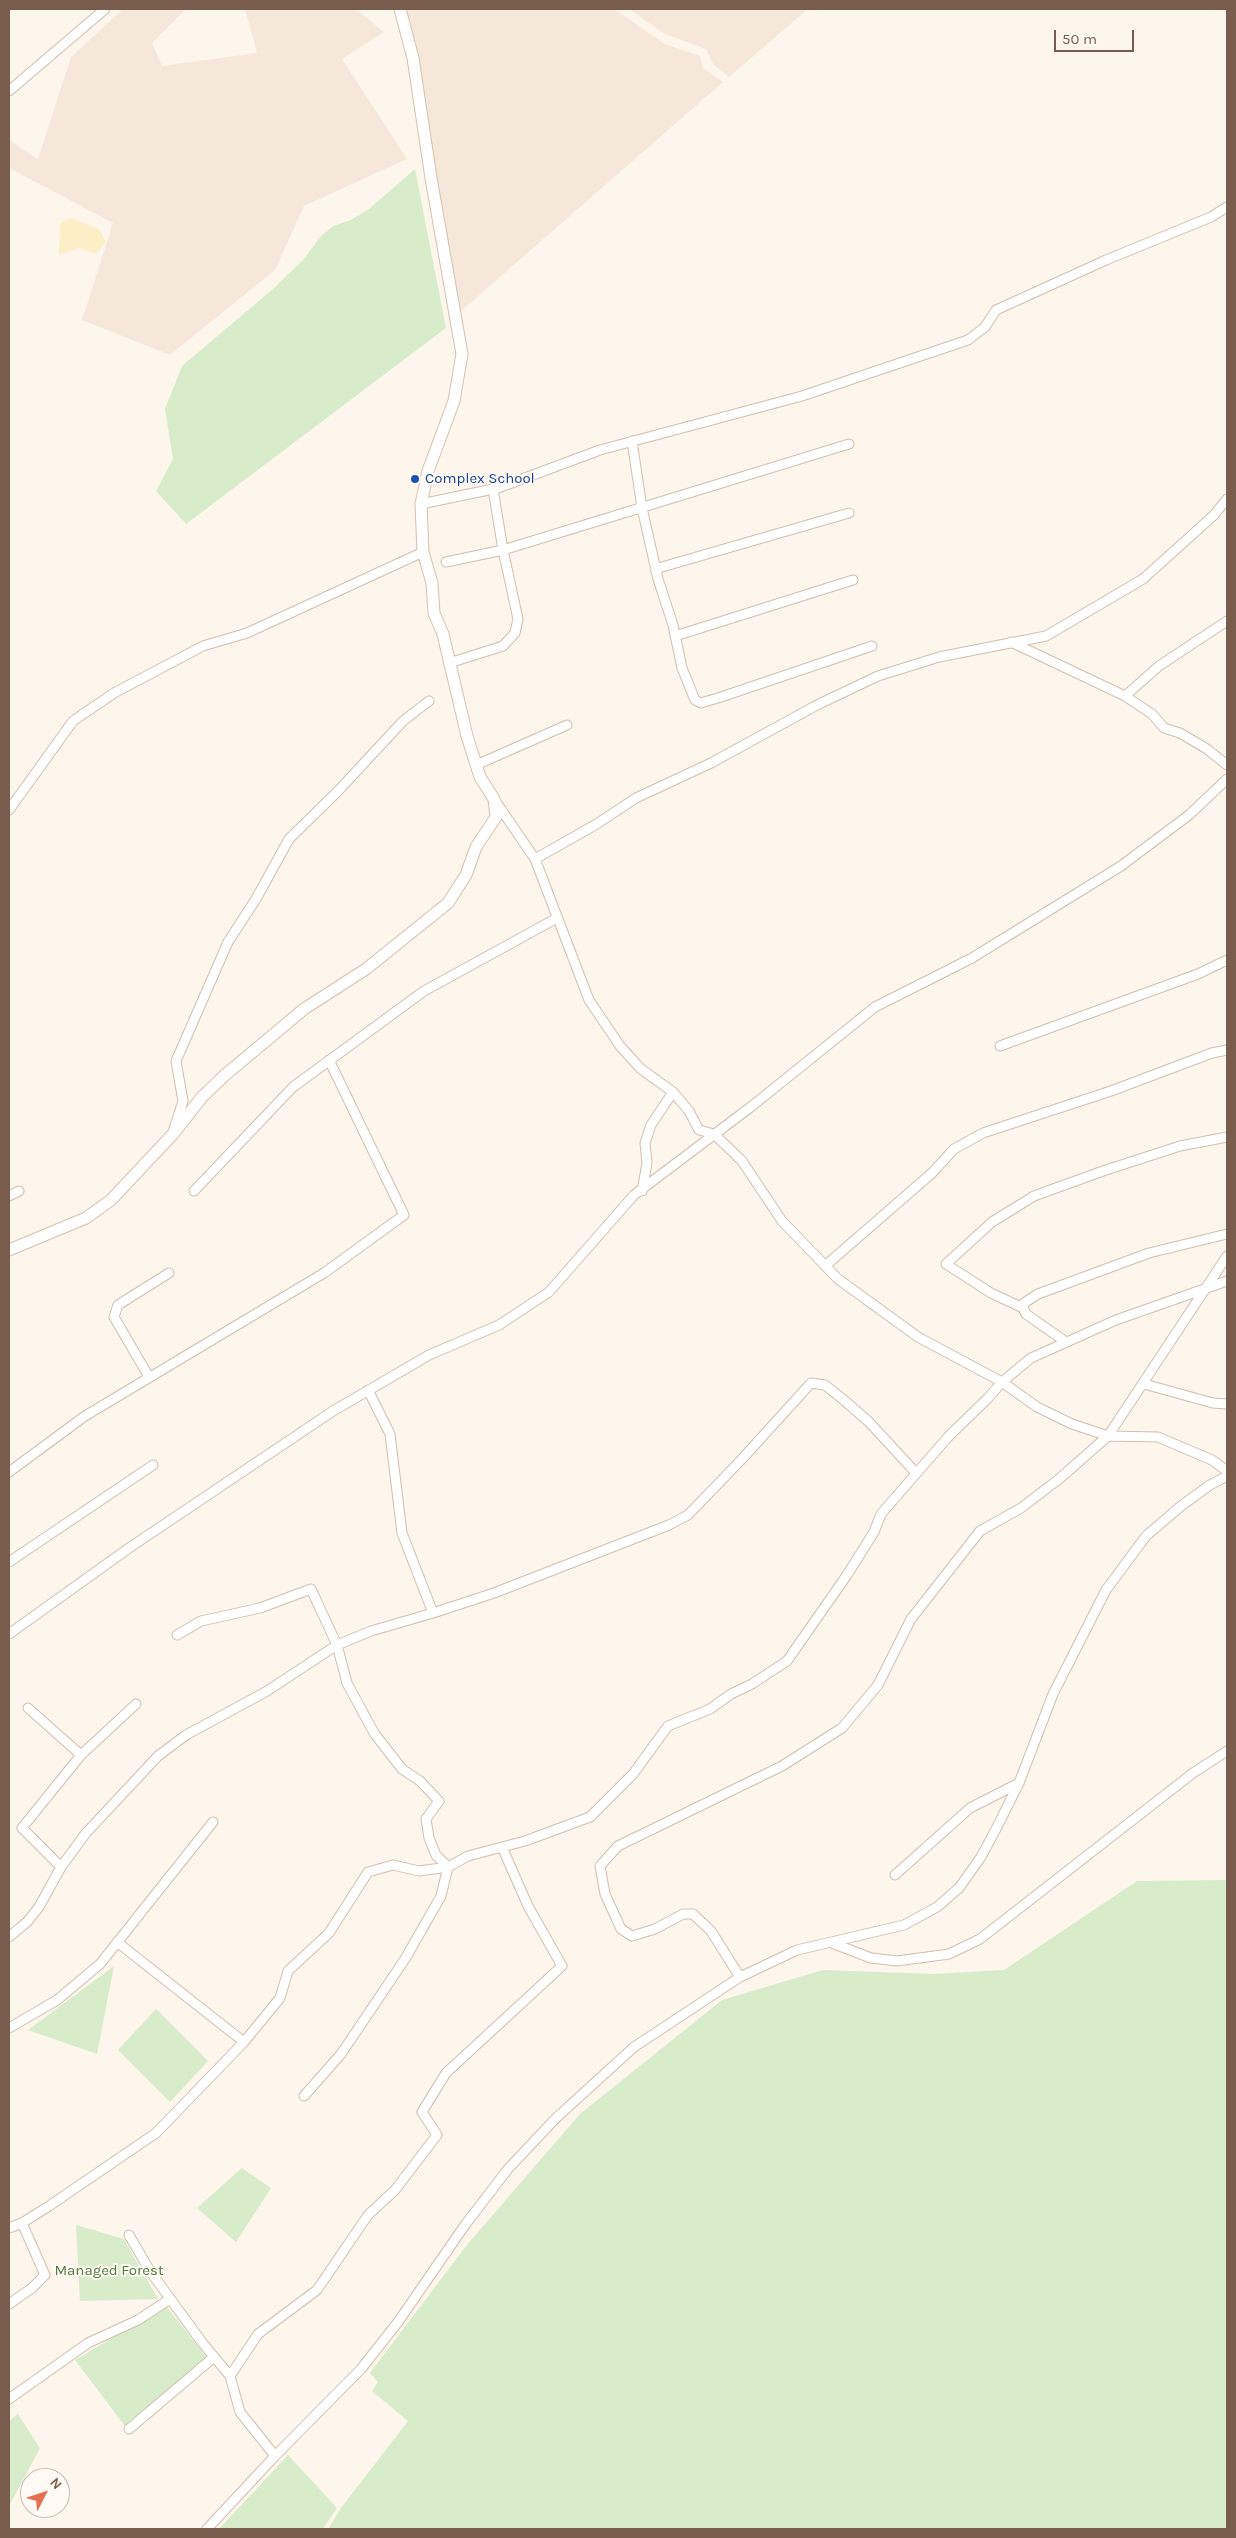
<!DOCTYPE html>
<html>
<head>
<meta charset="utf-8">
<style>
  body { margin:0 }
  #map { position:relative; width:1236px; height:2538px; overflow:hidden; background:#fdf6ec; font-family:Karla,sans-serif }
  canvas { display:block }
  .frame { position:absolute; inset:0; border:10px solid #7a5c4d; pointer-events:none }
  .north { position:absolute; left:20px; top:2468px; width:50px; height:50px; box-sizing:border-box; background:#fffaf3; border:1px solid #cabbb1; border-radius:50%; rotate:49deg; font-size:14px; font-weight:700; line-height:20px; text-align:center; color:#7a5c4d }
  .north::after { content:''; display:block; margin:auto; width:18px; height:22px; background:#e76f51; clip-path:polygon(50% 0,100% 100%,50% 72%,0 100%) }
  .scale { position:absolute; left:1054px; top:30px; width:80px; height:22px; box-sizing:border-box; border:2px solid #7a5c4d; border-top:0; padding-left:6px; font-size:15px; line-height:18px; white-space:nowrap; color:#7a5c4d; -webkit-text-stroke:4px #fffaf3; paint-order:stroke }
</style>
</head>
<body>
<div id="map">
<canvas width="1236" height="2538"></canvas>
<div class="frame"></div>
<div class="north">N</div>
<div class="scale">50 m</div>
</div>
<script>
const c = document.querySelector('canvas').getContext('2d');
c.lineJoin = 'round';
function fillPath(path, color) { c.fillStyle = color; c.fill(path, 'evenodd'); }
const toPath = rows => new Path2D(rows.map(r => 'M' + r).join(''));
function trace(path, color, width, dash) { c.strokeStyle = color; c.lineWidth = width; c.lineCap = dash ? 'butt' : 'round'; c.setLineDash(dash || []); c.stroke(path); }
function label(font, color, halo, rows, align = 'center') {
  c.font = font + ' Karla,sans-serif'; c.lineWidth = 4; c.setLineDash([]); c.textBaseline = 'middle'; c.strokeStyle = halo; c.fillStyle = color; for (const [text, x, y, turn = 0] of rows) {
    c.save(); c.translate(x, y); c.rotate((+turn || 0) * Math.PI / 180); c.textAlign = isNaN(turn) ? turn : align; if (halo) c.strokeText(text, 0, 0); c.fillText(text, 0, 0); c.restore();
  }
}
fillPath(toPath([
  [123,9,186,9,152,43,162,66,257,53,245,9,356,9,384,32,342,59,407,159,304,206,275,270,170,355,82,320,113,223,9,168,9,140,38,159,71,57],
  [404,9,614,9,665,44,700,56,703,68,723,82,460,312],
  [629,9,808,9,729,77,713,64,706,49,665,34]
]), '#f5e8da');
fillPath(toPath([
  [415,169,446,328,186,524,156,491,173,459,165,409,182,366,273,289,304,259,320,237,333,226,351,220,369,209],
  [1227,1880,1227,2529,328,2529,341,2508,408,2421,372,2391,378,2382,370,2373,466,2246,580,2114,722,2000,823,1970,934,1974,1004,1970,1137,1881],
  [114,1966,97,2054,28,2030],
  [156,2009,208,2061,170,2102,118,2050],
  [242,2168,271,2188,236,2242,197,2208],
  [76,2225,124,2239,158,2299,80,2301],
  [166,2306,207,2358,125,2426,75,2360],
  [18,2414,40,2448,9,2506,9,2421],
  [288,2455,337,2508,323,2529,219,2529]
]), '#d8ecc9');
fillPath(toPath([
  [71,218,99,229,106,242,96,254,79,248,59,255,60,223]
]), '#fcefc7');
const minor = toPath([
  [9,91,105,9],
  [632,441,642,508,658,579,673,625,682,668,695,700,701,703,721,697,872,646],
  [493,489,503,550,849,444],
  [421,504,498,488,600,450,802,396,968,340,985,327,996,310,1106,260,1211,217,1227,207],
  [446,562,503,550,518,619,515,633,503,646,449,663],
  [655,569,849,513],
  [675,636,853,580],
  [1011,642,1125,696,1152,714,1164,728,1180,733,1207,749,1227,765],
  [1125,696,1159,666,1227,621],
  [476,765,567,725],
  [494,799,535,859,589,1000,620,1046,641,1069,673,1092,689,1111,699,1130,714,1134,742,1161,782,1221,838,1279,918,1337,1002,1382,1037,1407,1072,1424,1108,1436,1227,1256],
  [9,810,73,721,114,693,203,646,247,633,423,552],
  [535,859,595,825,636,798,711,763,817,705,878,676,939,657,1046,636,1143,579,1214,515,1227,499],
  [1000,1046,1198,974,1227,960],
  [174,1129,183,1101,176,1061,228,942,256,899,289,839,339,790,403,721,429,701],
  [194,1191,293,1087,424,991,557,918],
  [642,1191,647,1163,645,1143,651,1125,673,1092],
  [9,1196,19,1191],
  [825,1266,932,1173,954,1149,983,1133,1111,1091,1212,1053,1227,1050],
  [1023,1308,991,1293,946,1264,992,1222,1034,1196,1103,1171,1180,1146,1227,1137],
  [1066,1342,1026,1314,1023,1308,1024,1303,1038,1294,1149,1253,1227,1234],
  [149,1377,114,1317,118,1305,169,1273],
  [1144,1384,1213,1403,1227,1404],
  [9,1472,85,1416,324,1273,404,1215,329,1060],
  [9,1562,153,1465],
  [433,1613,494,1593,669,1525,688,1515,742,1459,811,1383,825,1385,845,1401,869,1422,916,1473],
  [9,1634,129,1548,333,1411,429,1355,499,1325,549,1292,634,1195,752,1106,875,1007,972,958,1121,866,1189,815,1227,779],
  [177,1635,201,1621,260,1608,311,1589,337,1645,347,1683,374,1733,402,1769,420,1781,439,1801,426,1819,429,1838,436,1855,448,1867],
  [28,1708,81,1755,22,1828,61,1867],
  [81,1755,136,1704],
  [895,1875,970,1808,1019,1783],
  [9,1937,27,1922,39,1907,61,1867,86,1833,158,1756,186,1735,267,1691,337,1645,371,1631,433,1613,402,1533,390,1434,368,1390],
  [117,1942,244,2042],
  [832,1943,871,1958,897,1961,949,1954,980,1939,1193,1773,1227,1751],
  [740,1977,711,1931,693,1914,683,1914,655,1929,632,1936,621,1929,605,1894,600,1866,618,1846,782,1766,842,1728,878,1685,911,1619,980,1531,1021,1508,1059,1479,1108,1436,1158,1437,1212,1460,1227,1471],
  [9,2028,57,2000,100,1964,213,1822],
  [304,2096,341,2054,405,1959,441,1896,448,1867,468,1856,525,1841,590,1817,633,1774,668,1726,710,1709,731,1694,752,1684,787,1661,847,1575,874,1532,881,1514,948,1437,988,1398,1002,1382,1031,1358,1116,1320,1227,1281],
  [9,2228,22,2223,49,2206,156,2133,244,2042,280,1998,288,1971,329,1933,368,1872,393,1865,419,1871,448,1867],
  [129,2235,150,2271,201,2341,230,2376,240,2412,275,2456],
  [9,2304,32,2288,45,2275,22,2223],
  [230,2376,258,2334,317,2290,368,2215,395,2190,437,2135,422,2112,446,2073,562,1966,528,1906,502,1847],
  [9,2399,88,2343,138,2320,170,2299],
  [129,2429,214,2357],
  [207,2529,275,2456,361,2369,398,2322,465,2225,508,2169,555,2119,634,2047,740,1977,797,1950,904,1925,937,1907,959,1888,981,1857,997,1827,1019,1783,1053,1694,1106,1590,1146,1536,1181,1506,1210,1485,1227,1476]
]);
const secondary = toPath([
  [9,1250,86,1218,111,1200,173,1134,202,1097,225,1075,304,1009,366,969,448,903,466,875,476,847,496,817,494,799,480,777,467,736,443,634,434,613,432,583,423,552,421,504,428,471,454,401,462,354,431,178,413,58,400,9]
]);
trace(minor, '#d1beb0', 11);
trace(secondary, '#d6c0b0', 13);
trace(minor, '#fff', 9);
trace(secondary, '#fff', 11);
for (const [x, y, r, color] of [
  [415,479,5,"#1a4fb4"]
]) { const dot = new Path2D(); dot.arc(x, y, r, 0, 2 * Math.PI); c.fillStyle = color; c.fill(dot); trace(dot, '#fffaf3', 2); }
label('15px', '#164399', '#fffaf3', [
  ["Complex School",425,479]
], 'left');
label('15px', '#537a41', '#fffaf3', [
  ["Managed Forest",109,2271]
]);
</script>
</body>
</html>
